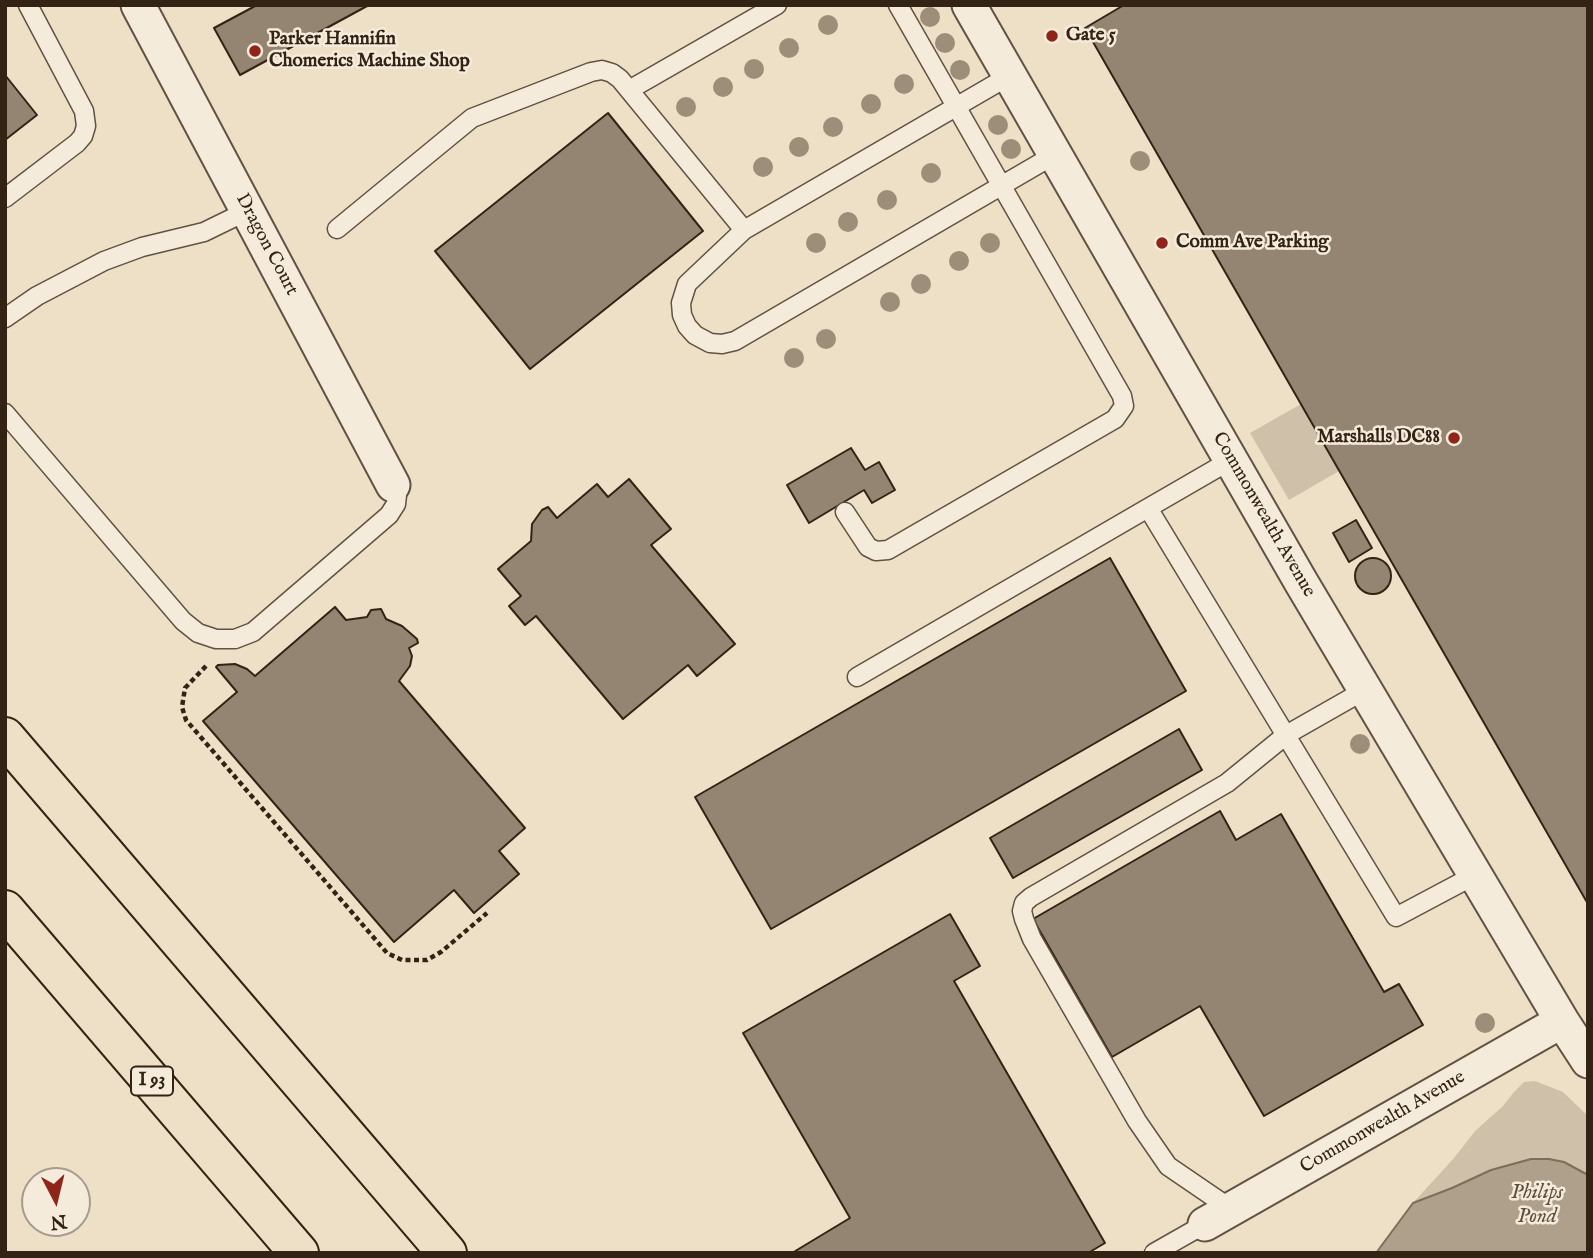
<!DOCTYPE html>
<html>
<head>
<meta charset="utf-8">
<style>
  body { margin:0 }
  #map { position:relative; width:1593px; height:1258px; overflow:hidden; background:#eee0c7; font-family:"IM FELL English",serif }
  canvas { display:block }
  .frame { position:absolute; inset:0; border:7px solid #322315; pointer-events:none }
  .north { position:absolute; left:21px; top:1167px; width:70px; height:70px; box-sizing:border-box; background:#f4ebdb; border:2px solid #a69b8c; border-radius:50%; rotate:173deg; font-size:19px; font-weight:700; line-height:28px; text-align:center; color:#322315 }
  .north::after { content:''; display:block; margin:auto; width:24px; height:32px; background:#8f2418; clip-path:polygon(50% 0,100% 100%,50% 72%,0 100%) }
</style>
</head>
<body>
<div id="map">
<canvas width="1593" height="1258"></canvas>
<div class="frame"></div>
<div class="north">N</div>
</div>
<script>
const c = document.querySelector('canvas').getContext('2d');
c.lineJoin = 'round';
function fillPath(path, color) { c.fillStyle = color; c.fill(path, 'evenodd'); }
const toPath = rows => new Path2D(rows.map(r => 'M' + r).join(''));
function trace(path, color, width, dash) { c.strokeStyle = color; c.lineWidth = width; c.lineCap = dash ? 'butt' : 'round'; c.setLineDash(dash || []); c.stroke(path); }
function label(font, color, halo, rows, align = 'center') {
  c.font = font + ' "IM FELL English",serif'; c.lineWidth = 5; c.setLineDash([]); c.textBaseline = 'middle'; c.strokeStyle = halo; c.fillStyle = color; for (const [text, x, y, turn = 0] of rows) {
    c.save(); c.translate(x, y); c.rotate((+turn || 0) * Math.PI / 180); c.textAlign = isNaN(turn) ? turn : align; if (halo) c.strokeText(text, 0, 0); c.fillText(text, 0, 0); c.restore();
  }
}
fillPath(toPath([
  [1301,404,1339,471,1289,500,1250,433],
  [1535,1081,1563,1092,1588,1116,1588,1175,1563,1162,1531,1159,1491,1170,1452,1188,1413,1203,1454,1158,1475,1131,1503,1106,1514,1092,1524,1082]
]), '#cec0a9');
const water = toPath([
  [1531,1159,1549,1159,1564,1162,1588,1175,1588,1253,1376,1253,1413,1203,1452,1188,1491,1170,1531,1159]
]);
fillPath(water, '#aea08a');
trace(water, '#7c6e5b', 2);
const building = toPath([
  [257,5,369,5,240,75,214,28,257,5],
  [1124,5,1588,5,1588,904,1085,28,1124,5],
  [5,75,37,115,5,140,5,75],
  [608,113,703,231,530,369,435,251,608,113],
  [851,448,865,470,879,462,895,490,872,503,864,490,809,523,787,485,851,448],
  [629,479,671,529,651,545,735,644,697,676,688,665,623,719,536,616,525,625,509,606,521,596,498,569,531,541,532,524,542,510,548,507,557,518,597,484,608,497,629,479],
  [1356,520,1372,548,1349,562,1333,533,1356,520],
  '1355 576a18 18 0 1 1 36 0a18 18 0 1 1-36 0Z',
  [1110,558,1186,691,771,929,695,797,1110,558],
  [335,607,346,620,367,617,371,610,381,609,386,619,402,626,417,639,418,643,409,648,412,656,410,666,399,681,525,828,499,851,519,874,474,913,454,890,394,942,203,721,237,692,216,667,218,665,235,664,247,669,255,676,335,607],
  [1179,729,1202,770,1013,878,990,838,1179,729],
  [1220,811,1236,840,1281,814,1384,992,1399,984,1423,1025,1264,1116,1200,1006,1112,1057,1033,919,1220,811],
  [950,914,980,966,954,981,1105,1243,1088,1253,792,1253,850,1218,743,1033,950,914]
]);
fillPath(building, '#948572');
trace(building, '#322315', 2);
const service = toPath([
  [1009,76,744,230,687,284,681,303,682,315,687,326,695,335,710,343,722,344,735,341,1054,155],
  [629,90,777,5],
  [5,198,77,143,83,136,86,126,84,111,28,5],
  [337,229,472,118,591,72,602,70,612,73,620,79,744,230],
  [5,318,37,296,104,261,142,247,204,232,247,211],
  [5,413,183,621,198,633,216,639,235,639,253,632,389,515,396,504,397,495,393,485],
  [1231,460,1148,508,1396,917,1475,875],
  [845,512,868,547,876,551,888,550,1115,419,1124,406,1122,396,898,5],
  [857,677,1148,508],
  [1231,1209,1168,1166,1137,1121,1032,939,1024,919,1022,911,1024,903,1031,897,1227,783,1286,735,1365,690],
  [1154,1253,1205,1224]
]);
const minor = toPath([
  [138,5,393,485],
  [969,5,1301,582,1562,1021,1588,1061],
  [1205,1224,1562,1021]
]);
const motorway = toPath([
  [5,737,447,1253],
  [5,910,299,1253]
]);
trace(service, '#615242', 21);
trace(minor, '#615242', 37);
trace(motorway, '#322315', 42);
trace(toPath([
  [206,666,185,688,182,707,186,720,387,953,402,960,427,960,441,952,487,913]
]), '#322315', 4.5, [5, 3.5]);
trace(service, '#f4ebdb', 18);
trace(minor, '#f4ebdb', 33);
trace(motorway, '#eee0c7', 38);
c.fillStyle = '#9c8e79';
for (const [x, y] of [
  [930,17],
  [828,25],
  [945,43],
  [789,48],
  [754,69],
  [960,70],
  [904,84],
  [723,87],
  [871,104],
  [686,107],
  [998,125],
  [833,127],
  [799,147],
  [1011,149],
  [1140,161],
  [763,167],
  [931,173],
  [887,200],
  [848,222],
  [816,243],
  [990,243],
  [959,261],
  [921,284],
  [890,302],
  [826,339],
  [794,358],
  [1360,744],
  [1485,1023]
]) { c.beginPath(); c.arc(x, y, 10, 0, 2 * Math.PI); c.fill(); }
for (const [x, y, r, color] of [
  [1052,36,7,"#8f2418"],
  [255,51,7,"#8f2418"],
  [1162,243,7,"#8f2418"],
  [1454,438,7,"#8f2418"]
]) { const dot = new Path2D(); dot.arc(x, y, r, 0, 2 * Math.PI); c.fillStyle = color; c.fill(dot); trace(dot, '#f4ebdb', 2.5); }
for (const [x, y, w] of [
  [152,1081,42]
]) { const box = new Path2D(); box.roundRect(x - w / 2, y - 14.5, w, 29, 5); c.fillStyle = '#f4ebdb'; c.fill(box); trace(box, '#322315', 2); }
label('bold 18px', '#322315', null, [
  ["I 93",152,1081]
]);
label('bold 19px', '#322315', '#f4ebdb', [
  ["Gate 5",1066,36],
  ["Parker Hannifin",269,40],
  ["Chomerics Machine Shop",269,62],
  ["Comm Ave Parking",1176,243],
  ["Marshalls DC88",1440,438,"right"]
], 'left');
label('19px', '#322315', '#f4ebdb', [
  ["Dragon Court",266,245,62],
  ["Commonwealth Avenue",1263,515,60],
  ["Commonwealth Avenue",1383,1123,-30]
]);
label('italic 21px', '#5d4f3e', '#f4ebdb', [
  ["Philips",1537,1194],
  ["Pond",1537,1218]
]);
</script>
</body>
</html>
